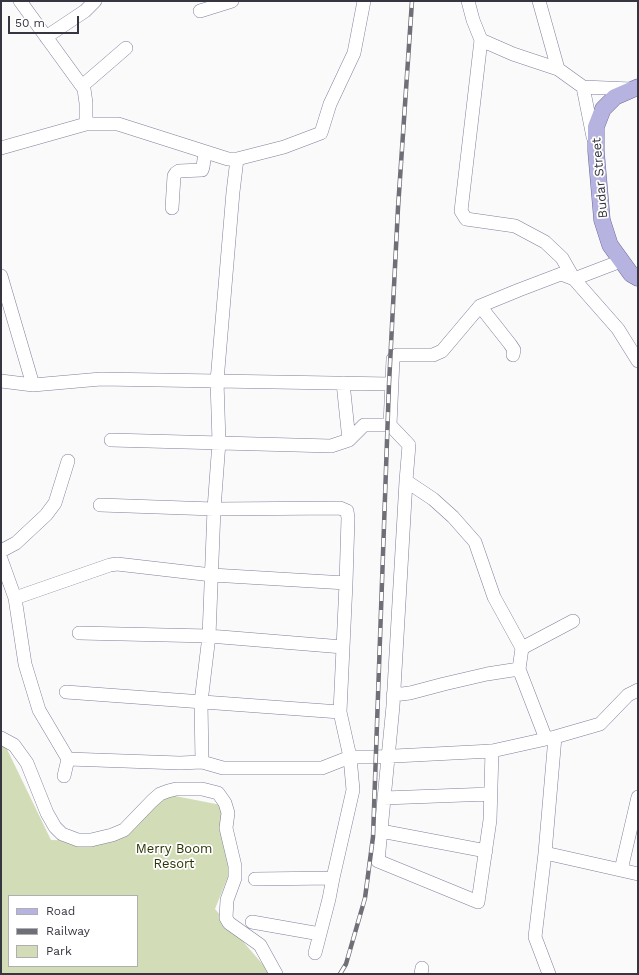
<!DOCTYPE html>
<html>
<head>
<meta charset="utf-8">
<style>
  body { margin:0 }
  #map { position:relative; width:639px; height:975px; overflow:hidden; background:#fafafa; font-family:"Work Sans",sans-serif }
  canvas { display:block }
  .frame { position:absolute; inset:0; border:2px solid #363641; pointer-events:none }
  .legend { position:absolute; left:8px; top:895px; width:130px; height:72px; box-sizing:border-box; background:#fff; border:1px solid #afafb3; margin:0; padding:5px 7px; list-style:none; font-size:12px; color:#363641 }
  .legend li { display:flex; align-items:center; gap:8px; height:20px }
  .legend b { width:20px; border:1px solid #afafb3 }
  .scale { position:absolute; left:8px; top:16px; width:71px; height:18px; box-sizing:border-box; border:2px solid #363641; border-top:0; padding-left:5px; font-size:12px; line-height:14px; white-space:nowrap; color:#363641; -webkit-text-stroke:3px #fff; paint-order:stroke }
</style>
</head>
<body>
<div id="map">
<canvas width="639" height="975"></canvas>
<div class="frame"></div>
<ul class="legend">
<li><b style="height:5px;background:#b6b3e0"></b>Road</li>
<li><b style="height:5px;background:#6f6f77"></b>Railway</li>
<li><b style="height:11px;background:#d2ddb8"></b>Park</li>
</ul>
<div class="scale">50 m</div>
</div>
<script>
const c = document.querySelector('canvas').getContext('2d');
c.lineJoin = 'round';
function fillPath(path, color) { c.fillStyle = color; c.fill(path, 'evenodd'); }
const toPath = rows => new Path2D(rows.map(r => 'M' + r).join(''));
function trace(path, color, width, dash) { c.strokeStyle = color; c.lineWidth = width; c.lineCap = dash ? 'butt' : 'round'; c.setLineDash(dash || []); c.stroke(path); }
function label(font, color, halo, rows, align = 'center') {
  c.font = font + ' "Work Sans",sans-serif'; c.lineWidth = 3.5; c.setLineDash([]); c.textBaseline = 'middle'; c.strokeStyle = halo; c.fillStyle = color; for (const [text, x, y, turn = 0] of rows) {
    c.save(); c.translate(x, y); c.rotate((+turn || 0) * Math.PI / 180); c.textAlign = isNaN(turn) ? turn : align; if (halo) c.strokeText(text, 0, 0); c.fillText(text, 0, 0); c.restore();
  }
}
fillPath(toPath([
  [1,743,4,743,51,840,98,841,170,795,221,805,231,869,215,909,271,974,1,974],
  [9,896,137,896,137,966,9,966]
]), '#d2ddb8');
const minor = toPath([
  [20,1,84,89,86,103,86,124],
  [468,1,473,20,481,40,513,54,558,69,583,87,593,137],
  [539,1,558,69],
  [200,11,232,1],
  [46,37,85,11,95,1],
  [481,40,461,211,466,219,515,226,545,242,562,258,574,279,618,329,638,361],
  [82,86,126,48],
  [583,87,631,89],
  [1,148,86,124,118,124,228,159,237,159,284,147,321,133,330,104,354,53,364,1],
  [237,159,233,192,217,381,219,442,214,509,209,636,201,702,202,762,223,768,322,768,350,757,375,757,492,751,555,737,600,724,628,695,638,690],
  [172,208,174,176,176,173,179,171,202,170,203,167,205,152],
  [1,276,33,385],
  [480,306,510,344,514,350,513,355],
  [1,381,33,385,101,379,391,384],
  [343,383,349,440],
  [111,440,331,446,349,440,364,425,390,425],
  [406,481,393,706,378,861,478,902,490,820,492,751],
  [100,505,214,509,340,508,347,511,348,518,346,583,340,712,350,757,353,790,333,878,329,899,315,953],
  [1,551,16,543,46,515,55,503,68,461],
  [1,559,15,598,25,664,39,710,68,759,64,776],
  [15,598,110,565,117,564,212,575,346,583],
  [79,633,209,636,343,647],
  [522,648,573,621],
  [66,692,340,712],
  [393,695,410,693,444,684,487,674,519,669],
  [1,738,14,745,27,763,47,813,55,827,62,834,78,840,91,840,112,835,124,830,152,801,160,794,168,791,176,789,202,789,218,793,225,803,228,813,226,828,235,866,235,878,227,900,226,918,229,923,260,945,276,974],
  [546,739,519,669,522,648,494,597,475,542,453,517,433,499,406,481,409,445,390,425,393,359,397,355,433,355,442,351,480,306,519,290,561,274,574,279,621,261],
  [68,759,180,763,202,762],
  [384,798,491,794],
  [381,831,486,851],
  [545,853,638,874],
  [621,870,638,797],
  [255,879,333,878],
  [252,922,320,934],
  [421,974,422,968],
  [549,974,535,937,545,853,555,737]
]);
const major = toPath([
  [638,87,615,97,603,109,596,127,596,151,602,220,610,245,631,274,638,278]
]);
trace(minor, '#7f7f9b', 14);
trace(major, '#6a679b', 17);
trace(minor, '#fff', 13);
trace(major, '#b6b3e0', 16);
const rail = toPath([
  [340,974,346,964,365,898,373,837,389,384,398,208,412,1]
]);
trace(rail, '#6f6f77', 4.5);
trace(rail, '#fff', 3, [9]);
label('13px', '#363641', '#fff', [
  ["Budar Street",600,178,-95]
]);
label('13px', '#2a3502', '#fff', [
  ["Merry Boom",174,849],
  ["Resort",174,864]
]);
</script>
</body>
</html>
